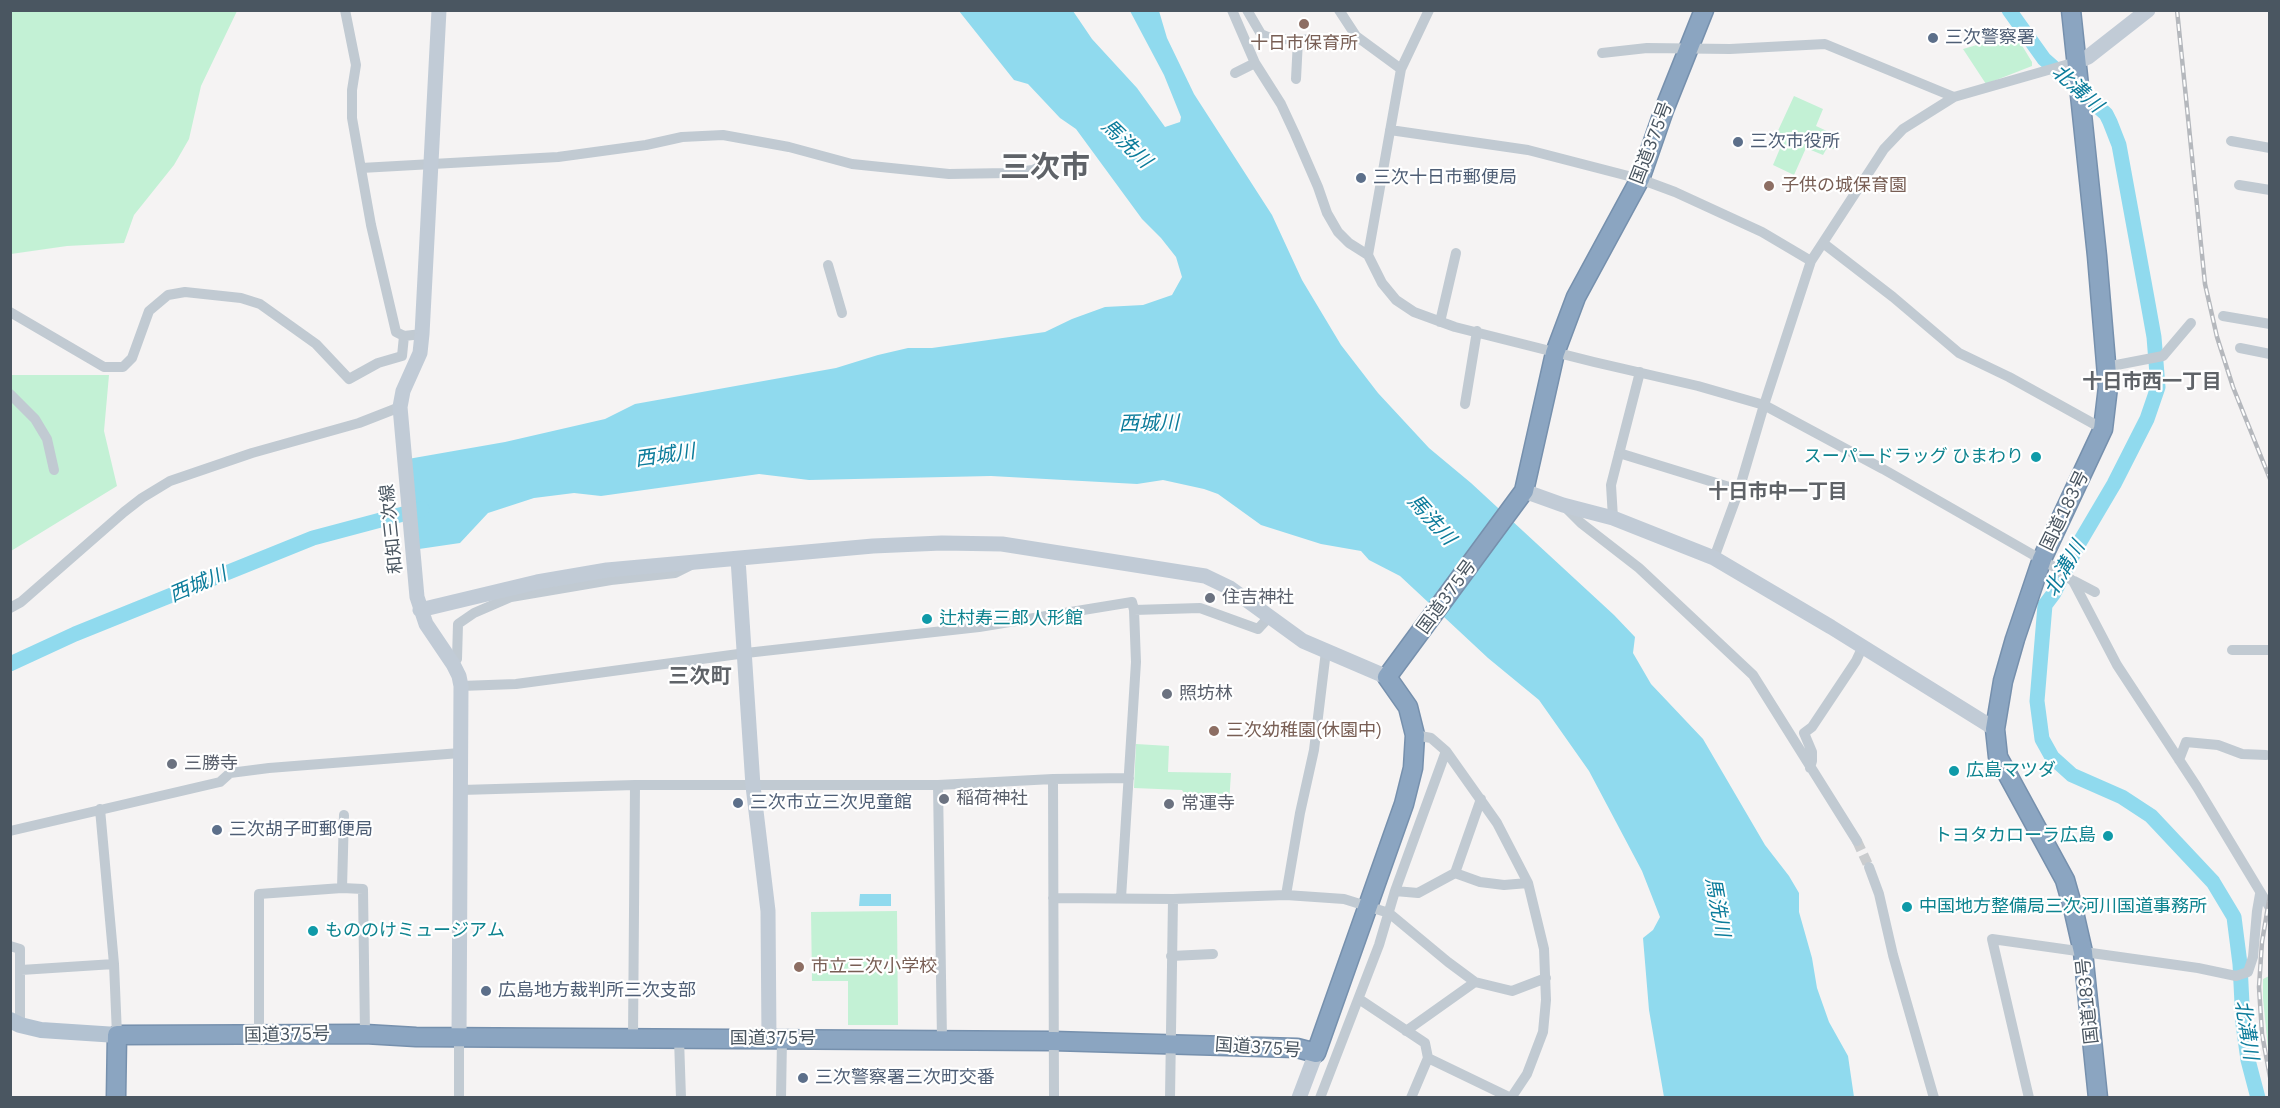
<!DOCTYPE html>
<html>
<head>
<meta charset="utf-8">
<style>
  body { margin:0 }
  #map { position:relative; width:2280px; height:1108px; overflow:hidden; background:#f5f3f3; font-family:"IBM Plex Sans",sans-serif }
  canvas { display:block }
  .frame { position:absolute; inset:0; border:12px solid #4a5661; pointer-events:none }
</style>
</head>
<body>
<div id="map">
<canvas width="2280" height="1108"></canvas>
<div class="frame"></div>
</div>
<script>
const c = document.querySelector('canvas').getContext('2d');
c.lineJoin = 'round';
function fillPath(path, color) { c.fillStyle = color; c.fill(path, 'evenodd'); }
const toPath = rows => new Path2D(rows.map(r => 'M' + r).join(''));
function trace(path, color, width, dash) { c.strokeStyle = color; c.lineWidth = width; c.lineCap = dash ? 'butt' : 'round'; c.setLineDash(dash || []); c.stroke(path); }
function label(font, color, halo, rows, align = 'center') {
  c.font = font + ' "IBM Plex Sans","Noto Sans JP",sans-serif'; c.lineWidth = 4.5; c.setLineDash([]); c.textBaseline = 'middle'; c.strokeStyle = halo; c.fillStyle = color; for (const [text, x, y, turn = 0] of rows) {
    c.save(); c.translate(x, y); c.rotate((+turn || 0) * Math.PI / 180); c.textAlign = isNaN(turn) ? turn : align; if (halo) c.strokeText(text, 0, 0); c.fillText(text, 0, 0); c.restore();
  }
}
fillPath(toPath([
  [10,11,237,11,201,86,189,139,174,165,134,215,124,243,67,246,11,254],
  [2015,34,2032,62,2032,66,1986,84,1963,49],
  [1794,96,1823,109,1816,126,1842,138,1835,149,1827,148,1823,155,1806,148,1794,175,1773,165,1784,139,1776,135],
  [11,375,109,375,104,431,117,486,11,551],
  [1136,744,1169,746,1168,772,1231,773,1229,804,1191,804,1182,790,1134,788],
  [897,911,898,1025,848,1025,848,981,812,981,811,912],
  [2269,976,2269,1059,2263,998,2263,979]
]), '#c3f1d5');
fillPath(toPath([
  [959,11,1073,11,1092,39,1137,88,1165,127,1180,122,1181,117,1164,75,1130,11,1159,11,1167,38,1194,94,1272,215,1302,280,1341,345,1378,393,1429,448,1471,483,1614,615,1635,637,1633,653,1651,684,1703,739,1765,845,1789,876,1799,893,1799,912,1812,958,1817,988,1829,1022,1848,1056,1854,1097,1664,1097,1649,1010,1643,938,1653,930,1660,917,1642,871,1589,771,1539,700,1488,658,1400,576,1369,560,1361,551,1321,544,1261,525,1218,494,1204,489,1163,480,1137,484,991,476,809,480,759,474,601,496,574,493,534,498,488,513,460,543,419,549,408,459,505,442,605,419,635,404,836,368,878,355,908,348,932,348,1045,332,1072,319,1105,307,1143,305,1172,295,1182,277,1176,257,1161,238,1142,219,1076,129,1060,118,1028,84,1014,80],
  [860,894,891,894,891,906,859,906]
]), '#90daee');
trace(toPath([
  [2009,10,2044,59,2106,114,2110,122,2119,145,2147,298,2154,337,2158,387,2147,419,2114,484,2078,545,2054,593,2045,605,2037,701,2042,739,2052,757,2072,775,2122,797,2151,816,2213,882,2234,917,2240,964,2243,1024,2248,1060,2258,1098],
  [10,664,75,634,313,538,422,509]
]), '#90daee', 15);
trace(toPath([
  [1857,841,1869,867]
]), '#caccce', 10, [10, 5]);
const highway = toPath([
  [2071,10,2097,256,2108,387,2103,429,2042,559,2015,639,2003,681,1995,729,1998,757,2065,880,2073,908,2083,952,2098,1098],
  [116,1098,117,1035,365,1034,416,1037,1053,1041,1297,1048,1316,1053,1404,804,1413,768,1415,735,1408,707,1387,677,1524,491,1555,353,1576,297,1640,179,1664,110,1704,10]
]);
trace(highway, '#7690ad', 21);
trace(toPath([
  [345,10,356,65,352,90,352,118,371,225,396,332,404,336,422,334],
  [1232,10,1255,63,1281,104,1295,134,1318,187,1327,213,1338,232,1349,243,1368,255],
  [1247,10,1261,34,1273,39,1340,40,1356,36],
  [1339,10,1356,36,1401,69],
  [1429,10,1401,69,1368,255,1382,283,1396,300,1414,312,1455,327,1594,362,1698,386,1764,405,1883,469,2056,568,2073,581,2117,665,2197,787,2270,908],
  [1602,53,1647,48,1730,49,1825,44,1954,97],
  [1235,73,1255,63],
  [1296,79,1298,40],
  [1390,130,1528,150,1640,179,1675,192,1762,232,1811,261],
  [2231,141,2270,148],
  [361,168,558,157,646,145,682,137,723,135,789,147,852,164,949,174,1008,173,1033,170,1039,167],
  [2239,185,2270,190],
  [1823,243,1893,297,1959,353,2009,377,2103,429],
  [828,265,842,313],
  [10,312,104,367,123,367,132,358,149,311,168,295,185,292,241,298,260,304,316,344,349,379,378,363,402,356,404,336],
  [2223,316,2270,324],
  [1440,322,1456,253],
  [2240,348,2270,354],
  [2106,367,2163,356,2191,323],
  [10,394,35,419,47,439,54,470],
  [1465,404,1477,331],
  [1619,453,1739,490],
  [1563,505,1581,523,1639,568,1753,675,1857,841],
  [1613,518,1611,485,1640,372],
  [1714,558,1739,490,1764,405,1811,261,1884,149,1903,129,1954,97,2076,62],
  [2074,581,2095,592],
  [10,608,21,602,124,512,142,498,170,481,252,453,359,423,400,407],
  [1134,610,1200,608,1258,629,1270,616],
  [2232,650,2270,650],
  [453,664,457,659,458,624,474,613,511,597,611,580,675,573,691,565],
  [461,686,516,684,746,653,979,627,1132,602,1134,610,1136,662,1121,898],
  [1415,735,1431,738,1446,751,1497,823,1528,883,1544,949,1546,1000,1543,1032,1527,1074,1511,1098],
  [2179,760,2186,742,2218,745,2242,754,2266,755],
  [1810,768,1812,761,1812,752,1804,733,1812,727,1856,661,1863,646],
  [1053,779,1054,1098],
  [938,785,942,1040],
  [461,790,635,785,938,785,1053,779,1129,778],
  [100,809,114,964,117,1035],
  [10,831,220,782,230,773,269,768,460,753],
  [1869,867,1879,894,1893,955,1934,1098],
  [1455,873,1480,882,1504,885,1528,883],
  [342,888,344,815],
  [1395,891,1418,893,1455,873,1481,799],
  [1286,895,1300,813,1314,750,1326,651],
  [1053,898,1173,899,1286,895,1344,899,1389,913,1448,962,1475,982,1512,991,1546,978],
  [10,946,20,949,20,1025],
  [1171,956,1213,954],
  [21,970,114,964],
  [1359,999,1425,1043,1428,1058,1411,1098],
  [1406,1031,1475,982],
  [259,1036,259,894,342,888,363,889,365,1034],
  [633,1038,635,785],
  [679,1039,681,1098],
  [1428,1058,1511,1098],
  [459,1098,459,1037],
  [781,1098,782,1039],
  [1170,1098,1173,899],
  [1320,1098,1379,945,1395,891,1446,751],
  [2029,1098,1992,939,2198,968,2236,976,2248,972,2253,957,2257,911,2260,894]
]), '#c1cad2', 10);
trace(toPath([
  [439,10,422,334,420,353,403,391,400,407,417,597,426,624,453,664,459,676,461,686,459,1037],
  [2076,62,2088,57,2148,10],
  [1524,491,1563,505,1613,518,1714,558,1831,627,1995,729],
  [738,559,753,786,768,911,769,1039],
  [420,610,537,582,607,570,873,546,942,543,1002,544,1205,576,1230,588,1303,641,1387,677],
  [1299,1098,1316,1053]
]), '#c1cbd6', 15);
trace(toPath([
  [10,1020,20,1025,41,1030,117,1035]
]), '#b3c2d1', 16);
trace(highway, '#8ba5c1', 18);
const rail = toPath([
  [2177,10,2205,284,2217,337,2233,387,2270,479],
  [2270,895,2262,942,2259,987,2262,1034,2270,1077]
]);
trace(rail, '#b5b8bd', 4.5);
trace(rail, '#fff', 2, [7]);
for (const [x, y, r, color] of [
  [1304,24,6,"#8d6e63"],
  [1933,38,6,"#5c6f8a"],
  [1738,142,6,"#5c6f8a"],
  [1361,178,6,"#5c6f8a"],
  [1769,186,6,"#8d6e63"],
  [2036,457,6,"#0f9aa8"],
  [1210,598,6,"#6b7280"],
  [927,619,6,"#0f9aa8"],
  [1167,694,6,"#6b7280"],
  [1214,731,6,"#8d6e63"],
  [172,764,6,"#6b7280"],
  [1954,771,6,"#0f9aa8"],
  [944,799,6,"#6b7280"],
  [738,803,6,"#5c6f8a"],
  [1169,804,6,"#6b7280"],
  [217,830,6,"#5c6f8a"],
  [2108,836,6,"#0f9aa8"],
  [1907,907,6,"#0f9aa8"],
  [313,931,6,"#0f9aa8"],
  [799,967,6,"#8d6e63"],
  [486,991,6,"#5c6f8a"],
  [803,1078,6,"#5c6f8a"]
]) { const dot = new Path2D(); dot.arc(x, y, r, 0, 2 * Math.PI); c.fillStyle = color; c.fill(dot); trace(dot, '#fff', 2); }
label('18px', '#4e5e75', '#fff', [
  ["三次警察署",1945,38],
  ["三次市役所",1750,142],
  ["三次十日市郵便局",1373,178],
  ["三次市立三次児童館",750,803],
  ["三次胡子町郵便局",229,830],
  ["広島地方裁判所三次支部",498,991],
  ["三次警察署三次町交番",815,1078]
], 'left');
label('18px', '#785e54', '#fff', [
  ["十日市保育所",1304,44,"center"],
  ["子供の城保育園",1781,186],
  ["三次幼稚園(休園中)",1226,731],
  ["市立三次小学校",811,967]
], 'left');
label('18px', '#4a5661', '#fff', [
  ["国道375号",1652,143,-69],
  ["国道183号",2065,511,-64],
  ["和知三次線",392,529,-96],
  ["国道375号",1447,597,-54],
  ["国道183号",2088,1001,-96],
  ["国道375号",287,1035,-1],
  ["国道375号",773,1039],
  ["国道375号",1258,1048,4]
]);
label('18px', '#0d838f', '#fff', [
  ["スーパードラッグ ひまわり",2024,457,"right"],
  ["辻村寿三郎人形館",939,619],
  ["広島マツダ",1966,771],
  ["トヨタカローラ広島",2096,836,"right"],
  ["中国地方整備局三次河川国道事務所",1919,907],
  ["もののけミュージアム",325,931]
], 'left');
label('18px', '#5b616d', '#fff', [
  ["住吉神社",1222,598],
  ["照坊林",1179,694],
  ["三勝寺",184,764],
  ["稲荷神社",956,799],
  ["常運寺",1181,804]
], 'left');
label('italic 20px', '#0c7c9b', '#fff', [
  ["北溝川",2077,89,42],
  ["馬洗川",1126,144,44],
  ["西城川",1149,424,-1],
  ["西城川",665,456,-8],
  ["馬洗川",1431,520,48],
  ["北溝川",2065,569,-60],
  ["西城川",198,585,-23],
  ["馬洗川",1717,907,80],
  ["北溝川",2246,1030,81]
]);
label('bold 20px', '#5f6368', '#fff', [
  ["十日市西一丁目",2152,382],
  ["十日市中一丁目",1778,492]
]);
label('bold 21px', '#5f6368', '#fff', [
  ["三次町",700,677]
]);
label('bold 30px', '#5f6368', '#fff', [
  ["三次市",1045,168]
]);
</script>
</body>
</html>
